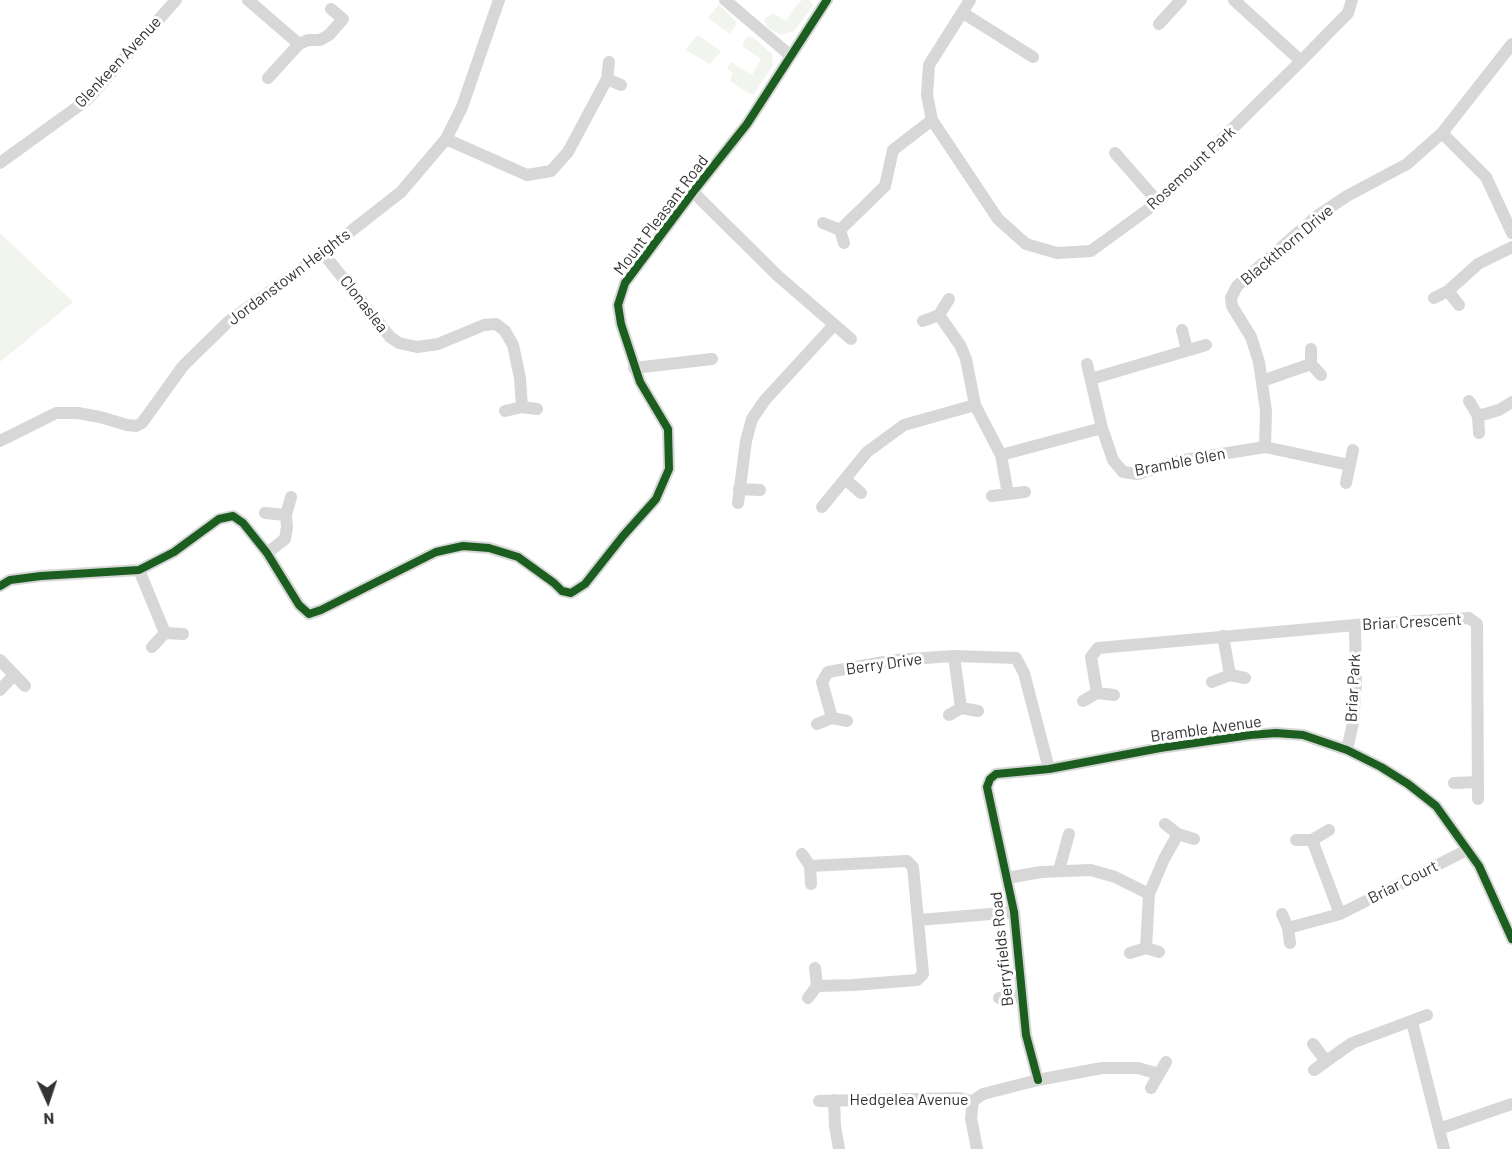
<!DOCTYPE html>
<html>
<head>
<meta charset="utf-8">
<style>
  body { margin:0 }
  #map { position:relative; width:1512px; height:1149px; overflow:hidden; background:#fff; font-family:Barlow,sans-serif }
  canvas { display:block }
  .north { position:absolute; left:18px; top:1071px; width:60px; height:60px; -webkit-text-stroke:4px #fff; paint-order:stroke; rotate:177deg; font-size:16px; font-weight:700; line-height:24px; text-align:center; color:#333 }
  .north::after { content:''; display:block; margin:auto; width:21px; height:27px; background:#333; clip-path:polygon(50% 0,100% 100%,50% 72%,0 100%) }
</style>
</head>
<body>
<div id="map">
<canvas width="1512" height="1149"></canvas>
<div class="north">N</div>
</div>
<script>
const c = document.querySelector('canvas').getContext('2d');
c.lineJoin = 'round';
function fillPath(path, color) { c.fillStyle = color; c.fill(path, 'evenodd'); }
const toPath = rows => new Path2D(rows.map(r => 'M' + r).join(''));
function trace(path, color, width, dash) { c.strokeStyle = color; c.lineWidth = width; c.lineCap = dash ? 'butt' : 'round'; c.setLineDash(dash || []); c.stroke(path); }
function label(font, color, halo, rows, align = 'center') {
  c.font = font + ' Barlow,sans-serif'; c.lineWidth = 6; c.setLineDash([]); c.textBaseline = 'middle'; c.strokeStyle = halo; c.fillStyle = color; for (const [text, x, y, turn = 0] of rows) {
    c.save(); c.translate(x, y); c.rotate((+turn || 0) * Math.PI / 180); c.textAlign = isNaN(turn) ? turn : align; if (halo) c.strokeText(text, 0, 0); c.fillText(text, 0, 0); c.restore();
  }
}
fillPath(toPath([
  [802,0,808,0,814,5,794,31,781,35,767,27,764,19,773,13,786,21,794,8],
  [719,4,737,23,730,34,708,18],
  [698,35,721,51,710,64,685,50],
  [747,36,754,38,772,54,773,65,754,94,750,94,730,81,732,73,727,68,731,62,752,75,761,59,742,46],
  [0,233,73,302,0,362]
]), '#f1f5ed');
trace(toPath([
  [248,0,299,44,268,78],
  [725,0,791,56],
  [970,0,929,65,927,95,932,120,998,219,1026,244,1057,253,1091,251,1158,202,1301,61,1348,13,1352,0],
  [1234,0,1301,61],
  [963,13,1033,57],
  [1159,24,1181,0],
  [299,44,308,40,320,40,329,35,343,19,331,9],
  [607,79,621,85],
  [1442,133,1486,177,1512,233],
  [446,139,527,175,551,171,568,152,607,79,609,62],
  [1115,153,1158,202],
  [0,163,87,100,176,0],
  [693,192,778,276,851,339],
  [823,223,840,230,844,243],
  [840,230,885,186,893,150,932,120],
  [323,253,390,337,399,343,417,347,438,344,484,325,496,324,505,331,513,345,520,378,522,407],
  [1448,291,1459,305],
  [1434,298,1448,291,1478,264,1512,247],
  [939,315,960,345,966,359,975,405,1001,455,1008,494],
  [923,321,939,315,949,299],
  [1182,330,1187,350],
  [1311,349,1311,364,1321,375],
  [1087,364,1102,428,1113,460,1123,472,1138,474,1178,461,1265,447,1349,465],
  [634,368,712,359],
  [1091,379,1206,345],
  [1262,381,1311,364],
  [1469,401,1478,416,1479,433],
  [505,411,522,407,537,409],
  [1478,416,1499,410,1512,402],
  [0,441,56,413,78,413,100,417,127,425,136,426,142,423,183,366,229,321,323,253,401,192,446,139,462,107,499,0],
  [1265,447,1266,411,1259,362,1251,337,1232,306,1231,298,1237,286,1317,216,1347,196,1407,164,1442,133,1512,44],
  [1001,455,1102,428],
  [845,479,861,493],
  [1346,483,1353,450],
  [739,489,760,490],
  [992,496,1025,492],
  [738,503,746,441,752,419,765,400,834,325],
  [822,507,867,452,904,425,975,405],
  [265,513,286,515],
  [267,553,285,539,287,527,286,515,291,497],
  [139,570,165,633],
  [0,586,10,580,41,576,139,570,174,552,219,519,233,516,243,523,267,553,299,605,309,614,321,610,436,552,463,546,489,548,518,557,554,583,562,591,571,593,585,584,623,536,656,499,669,469,668,429,640,382,621,324,618,305,625,283,693,192,747,124,827,0],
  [1223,636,1230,675],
  [152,647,165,633,183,634],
  [954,656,961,708],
  [0,660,25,686],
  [1212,682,1230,675,1245,678],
  [0,690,14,675],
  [1097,693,1091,657,1098,648,1355,625,1469,618,1477,624,1478,799],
  [1083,701,1097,693,1114,695],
  [949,715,961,708,978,711],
  [832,718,822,682,828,672,895,660,954,656,1016,658,1024,673,1049,769],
  [817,724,832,718,847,721],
  [1347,750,1353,723,1356,682,1355,625],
  [1454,783,1477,782],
  [1165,824,1178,834,1194,839],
  [1296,840,1312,840,1329,830],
  [1312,840,1340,914],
  [802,854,810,866,811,884],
  [810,866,907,861,913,867,923,974,917,980,853,985,817,986],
  [1059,870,1069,834],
  [1007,878,1041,872,1091,870,1115,877,1149,894],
  [1282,914,1288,928,1290,943],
  [919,920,1014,912],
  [1288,928,1340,914,1467,850],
  [1146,948,1149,894,1164,859,1178,834],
  [1130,953,1146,948,1159,952],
  [808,998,817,986,815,968],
  [999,998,1021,996],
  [1412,1022,1444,1149],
  [1313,1044,1326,1061],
  [1314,1070,1352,1043,1427,1015],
  [1038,1080,1026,1035,1014,912,987,787,990,779,996,774,1049,769,1160,748,1250,735,1276,733,1303,735,1347,750,1381,767,1408,784,1436,806,1479,866,1512,939],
  [1151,1088,1166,1062],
  [834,1100,835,1126,839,1149],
  [819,1101,959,1098,973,1101],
  [973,1101,983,1094,1038,1080,1102,1068,1138,1068,1159,1074],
  [973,1101,971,1118,977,1149],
  [1439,1129,1512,1104]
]), '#d7d7d7', 12);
trace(toPath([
  [0,586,10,580,41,576,139,570,174,552,219,519,233,516,243,523,267,553,299,605,309,614,321,610,436,552,463,546,489,548,518,557,554,583,562,591,571,593,585,584,623,536,656,499,669,469,668,429,640,382,621,324,618,305,625,283,693,192,747,124,827,0],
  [1038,1080,1026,1035,1014,912,987,787,990,779,996,774,1049,769,1160,748,1250,735,1276,733,1303,735,1347,750,1381,767,1408,784,1436,806,1479,866,1512,939]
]), '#1b5e20', 8);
label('16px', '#333', '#fff', [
  ["Glenkeen Avenue",118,62,-47],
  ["Rosemount Park",1191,168,-43],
  ["Mount Pleasant Road",661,215,-53],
  ["Blackthorn Drive",1287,245,-40],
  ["Jordanstown Heights",289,277,-37],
  ["Clonaslea",364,304,52],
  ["Bramble Glen",1180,462,-11],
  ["Briar Crescent",1412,622,-3],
  ["Berry Drive",884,664,-8],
  ["Briar Park",1353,688,-87],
  ["Bramble Avenue",1206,729,-8],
  ["Briar Court",1403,882,-27],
  ["Berryfields Road",1002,949,-96],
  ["Hedgelea Avenue",909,1100]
]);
</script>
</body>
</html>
